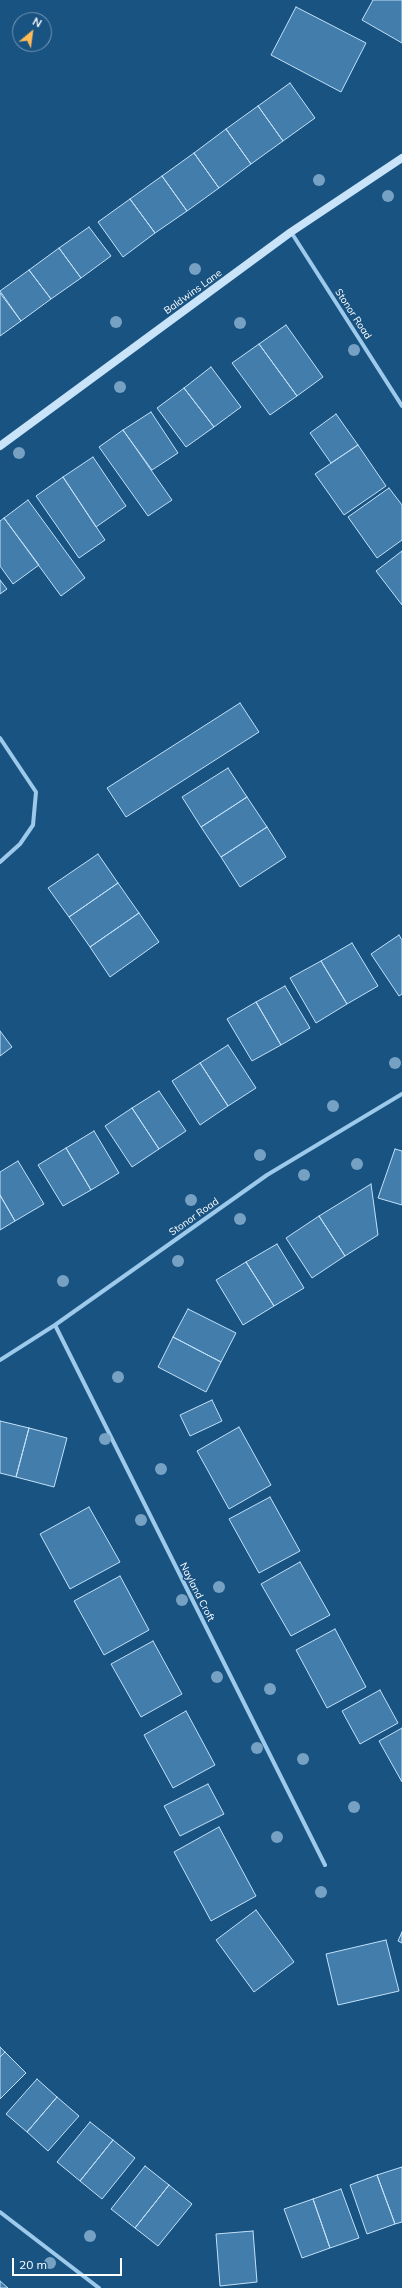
<!DOCTYPE html>
<html>
<head>
<meta charset="utf-8">
<style>
  body { margin:0 }
  #map { position:relative; width:402px; height:2288px; overflow:hidden; background:#195382; font-family:Mulish,sans-serif }
  canvas { display:block }
  .north { position:absolute; left:12px; top:12px; width:40px; height:40px; box-sizing:border-box; background:#195382; border:1px solid #7598b4; border-radius:50%; rotate:29deg; font-size:11px; font-weight:700; line-height:16px; text-align:center; color:#fff }
  .north::after { content:''; display:block; margin:auto; width:14px; height:18px; background:#febb58; clip-path:polygon(50% 0,100% 100%,50% 72%,0 100%) }
  .scale { position:absolute; left:12px; top:2258px; width:110px; height:18px; box-sizing:border-box; border:2px solid #fff; border-top:0; padding-left:5px; font-size:12px; line-height:14px; white-space:nowrap; color:#fff; -webkit-text-stroke:3px #195382; paint-order:stroke }
</style>
</head>
<body>
<div id="map">
<canvas width="402" height="2288"></canvas>
<div class="north">N</div>
<div class="scale">20 m</div>
</div>
<script>
const c = document.querySelector('canvas').getContext('2d');
c.lineJoin = 'round';
function fillPath(path, color) { c.fillStyle = color; c.fill(path, 'evenodd'); }
const toPath = rows => new Path2D(rows.map(r => 'M' + r).join(''));
function trace(path, color, width, dash) { c.strokeStyle = color; c.lineWidth = width; c.lineCap = dash ? 'butt' : 'round'; c.setLineDash(dash || []); c.stroke(path); }
function label(font, color, halo, rows, align = 'center') {
  c.font = font + ' Mulish,sans-serif'; c.lineWidth = 3; c.setLineDash([]); c.textBaseline = 'middle'; c.strokeStyle = halo; c.fillStyle = color; for (const [text, x, y, turn = 0] of rows) {
    c.save(); c.translate(x, y); c.rotate((+turn || 0) * Math.PI / 180); c.textAlign = isNaN(turn) ? turn : align; if (halo) c.strokeText(text, 0, 0); c.fillText(text, 0, 0); c.restore();
  }
}
const building = toPath([
  [373,0,402,0,402,43,362,20,373,0],
  [296,7,366,43,341,92,271,55,296,7],
  [290,83,315,118,283,141,258,106,290,83],
  [258,106,283,141,251,164,226,129,258,106],
  [226,129,251,164,219,188,194,153,226,129],
  [194,153,219,188,187,211,162,176,194,153],
  [162,176,187,211,155,233,130,199,162,176],
  [130,199,155,233,123,257,98,222,130,199],
  [89,227,111,256,81,278,59,248,89,227],
  [59,248,81,278,51,299,29,270,59,248],
  [29,270,51,299,21,321,0,291,29,270],
  [0,293,21,321,0,336,0,293],
  [286,325,323,377,297,396,259,344,286,325],
  [259,344,297,396,270,415,232,363,259,344],
  [211,367,241,407,214,427,184,388,211,367],
  [184,388,214,427,186,447,157,408,184,388],
  [151,412,178,453,152,470,123,430,151,412],
  [336,414,358,445,331,463,310,433,336,414],
  [123,430,172,500,148,516,99,447,123,430],
  [358,445,386,486,344,515,315,474,358,445],
  [93,457,126,506,96,527,63,477,93,457],
  [63,477,105,540,79,558,36,496,63,477],
  [389,488,402,505,402,540,377,558,348,517,389,488],
  [28,500,85,578,61,596,4,518,28,500],
  [4,518,39,565,13,584,0,566,0,521,4,518],
  [402,551,402,605,376,571,402,551],
  [0,580,7,589,0,594,0,580],
  [240,703,259,732,126,817,107,788,240,703],
  [228,768,247,797,201,827,182,797,228,768],
  [247,797,267,827,221,857,201,827,247,797],
  [267,827,286,857,240,887,221,857,267,827],
  [98,854,118,883,69,917,48,888,98,854],
  [118,883,139,913,90,947,69,917,118,883],
  [139,913,159,942,110,977,90,947,139,913],
  [399,935,402,940,402,994,399,996,371,954,399,935],
  [352,943,378,986,347,1004,321,961,352,943],
  [321,961,347,1004,316,1023,290,978,321,961],
  [285,986,310,1028,281,1045,256,1002,285,986],
  [256,1002,281,1045,252,1061,227,1019,256,1002],
  [0,1031,12,1047,0,1056,0,1031],
  [228,1045,256,1088,228,1106,200,1063,228,1045],
  [200,1063,228,1106,200,1125,172,1081,200,1063],
  [159,1091,186,1131,159,1149,132,1108,159,1091],
  [132,1108,159,1149,132,1167,105,1126,132,1108],
  [94,1131,119,1173,91,1190,66,1148,94,1131],
  [66,1148,91,1190,63,1206,38,1165,66,1148],
  [395,1149,402,1151,402,1205,378,1198,395,1149],
  [18,1161,44,1204,15,1221,0,1195,0,1172,18,1161],
  [371,1184,378,1235,345,1256,319,1216,371,1184],
  [0,1195,15,1221,0,1230,0,1195],
  [319,1216,345,1256,312,1278,286,1238,319,1216],
  [277,1244,304,1288,274,1306,246,1262,277,1244],
  [246,1262,274,1306,243,1325,216,1280,246,1262],
  [188,1309,236,1333,221,1362,173,1337,188,1309],
  [173,1337,221,1362,206,1392,158,1367,173,1337],
  [212,1400,222,1421,190,1436,180,1415,212,1400],
  [0,1421,29,1428,16,1477,0,1473,0,1421],
  [239,1427,271,1485,229,1509,197,1451,239,1427],
  [29,1428,67,1438,54,1487,16,1477,29,1428],
  [270,1497,300,1551,259,1573,229,1519,270,1497],
  [89,1507,120,1562,70,1589,40,1534,89,1507],
  [300,1562,330,1615,291,1636,261,1584,300,1562],
  [120,1576,149,1630,104,1655,74,1601,120,1576],
  [335,1629,366,1687,327,1708,296,1650,335,1629],
  [153,1641,182,1694,141,1717,111,1664,153,1641],
  [380,1690,398,1723,360,1744,342,1711,380,1690],
  [186,1711,215,1765,173,1788,144,1735,186,1711],
  [402,1728,402,1782,379,1741,402,1728],
  [208,1784,224,1814,180,1836,164,1806,208,1784],
  [219,1827,256,1896,211,1921,174,1852,219,1827],
  [256,1910,294,1962,254,1992,216,1940,256,1910],
  [402,1932,402,1943,398,1941,402,1932],
  [386,1940,399,1991,338,2005,326,1954,386,1940],
  [0,2047,5,2052,0,2057,0,2047],
  [5,2052,26,2073,0,2099,0,2057,5,2052],
  [37,2079,57,2097,27,2132,6,2114,37,2079],
  [57,2097,79,2116,48,2151,27,2132,57,2097],
  [90,2122,113,2140,80,2181,57,2162,90,2122],
  [113,2140,135,2158,102,2199,80,2181,113,2140],
  [145,2166,169,2185,135,2228,111,2209,145,2166],
  [402,2167,402,2222,395,2224,377,2175,402,2167],
  [377,2175,395,2224,367,2234,350,2185,377,2175],
  [169,2185,192,2204,158,2246,135,2228,169,2185],
  [341,2189,359,2238,330,2248,313,2199,341,2189],
  [313,2199,330,2248,302,2258,284,2209,313,2199],
  [253,2231,257,2282,220,2286,216,2234,253,2231],
  [0,2281,8,2288,0,2288,0,2281]
]);
fillPath(building, '#427dab');
trace(building, '#c2e1f8', 1);
trace(toPath([
  [291,232,402,406],
  [0,738,36,792,33,825,20,844,0,862],
  [55,1325,325,1865],
  [0,1360,55,1325,267,1175,402,1094],
  [0,2212,99,2288]
]), '#9dc9eb', 4);
trace(toPath([
  [0,446,291,232,402,158]
]), '#c9e3f8', 8);
c.fillStyle = '#76a1c3';
for (const [x, y] of [
  [319,180],
  [388,196],
  [195,269],
  [116,322],
  [240,323],
  [354,350],
  [120,387],
  [19,453],
  [395,1063],
  [333,1106],
  [260,1155],
  [357,1164],
  [304,1175],
  [191,1200],
  [240,1219],
  [178,1261],
  [63,1281],
  [118,1377],
  [105,1439],
  [161,1469],
  [141,1520],
  [219,1587],
  [182,1600],
  [217,1677],
  [270,1689],
  [257,1748],
  [303,1759],
  [354,1807],
  [277,1837],
  [321,1892],
  [90,2236],
  [50,2263]
]) { c.beginPath(); c.arc(x, y, 6, 0, 2 * Math.PI); c.fill(); }
label('10px', '#fff', '#195382', [
  ["Baldwins Lane",193,292,-36],
  ["Stonor Road",353,314,57],
  ["Stonor Road",194,1217,-35],
  ["Nayland Croft",197,1592,63]
]);
</script>
</body>
</html>
